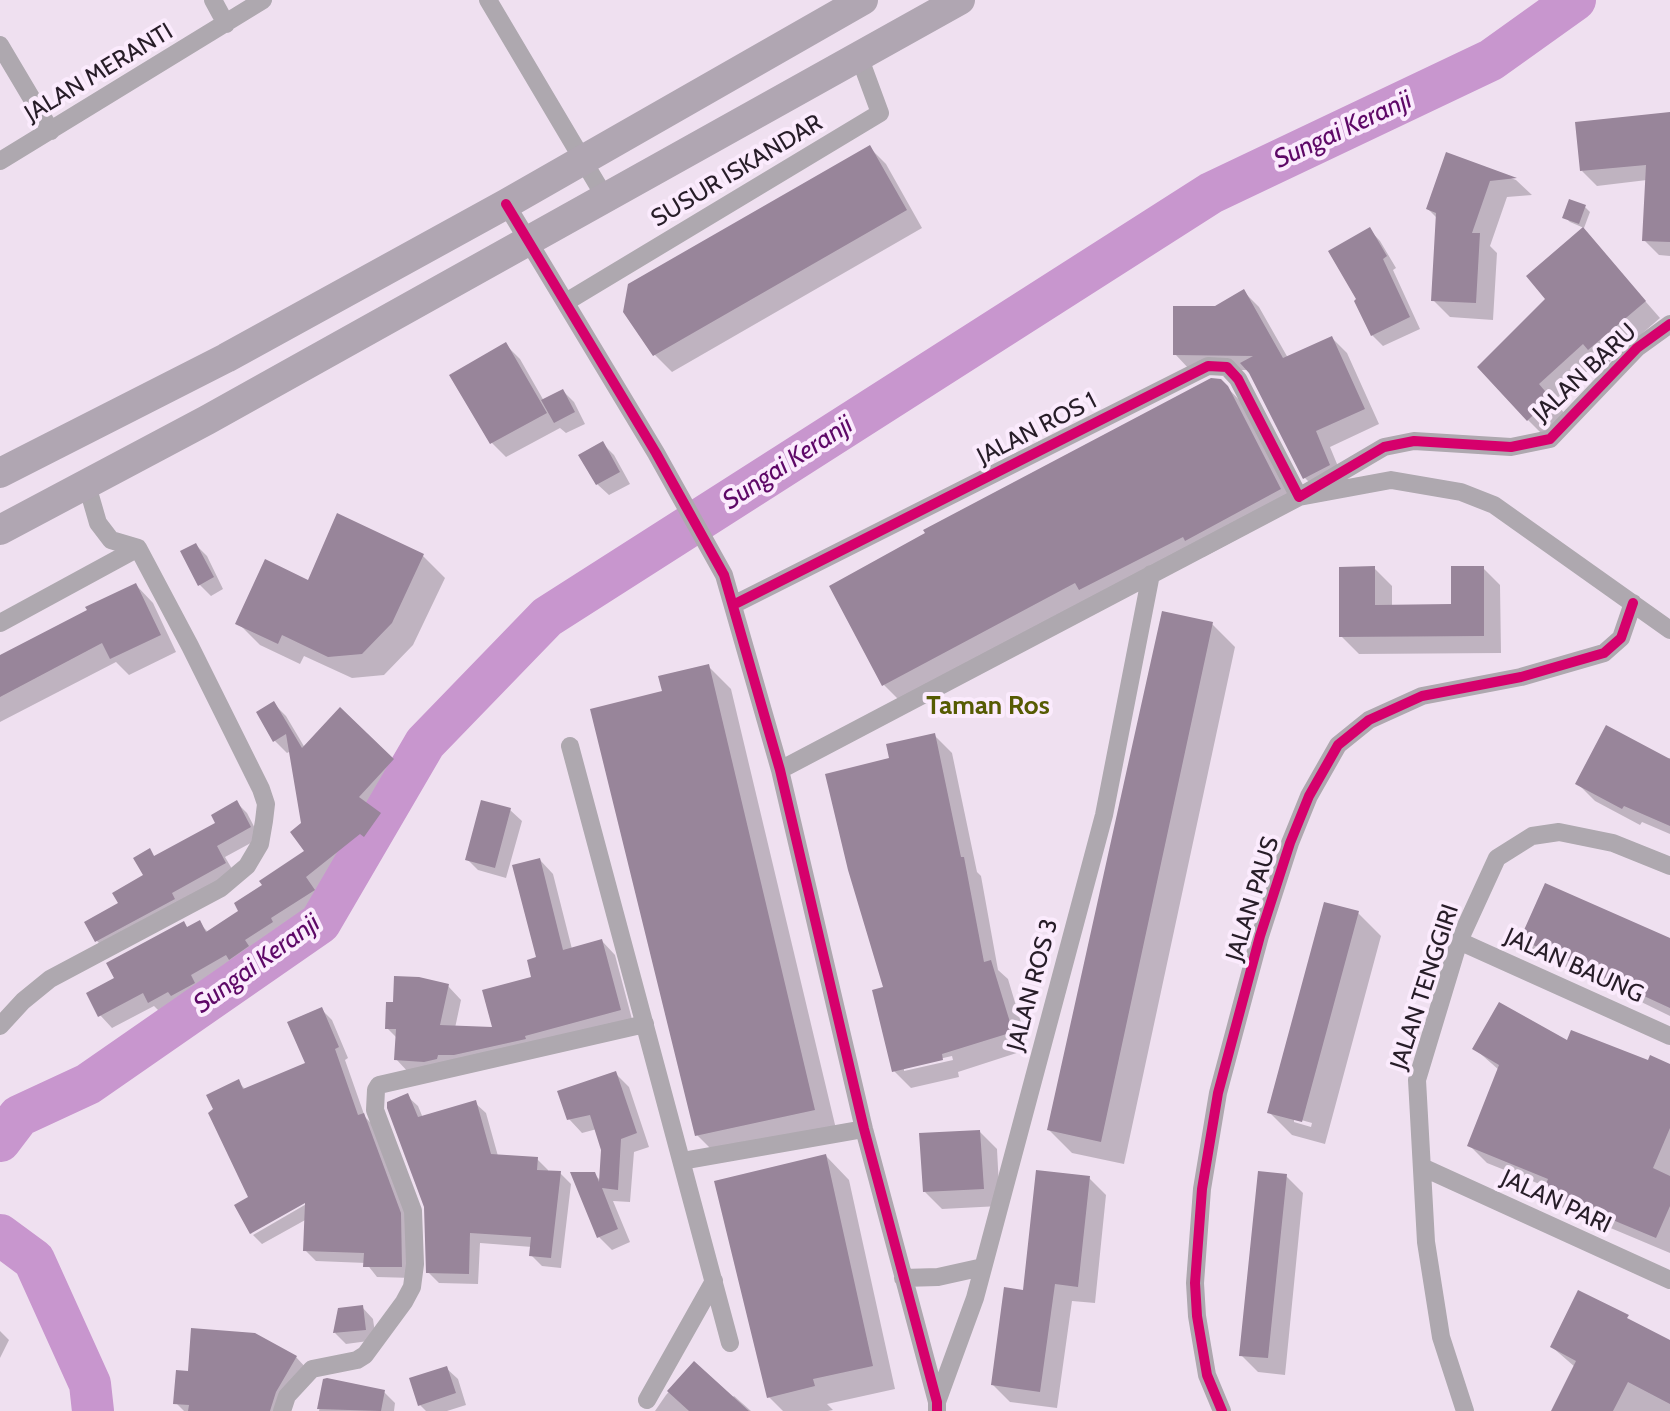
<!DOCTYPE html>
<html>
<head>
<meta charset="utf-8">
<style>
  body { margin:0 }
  canvas { display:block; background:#efe0f0 }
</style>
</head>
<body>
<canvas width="1670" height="1411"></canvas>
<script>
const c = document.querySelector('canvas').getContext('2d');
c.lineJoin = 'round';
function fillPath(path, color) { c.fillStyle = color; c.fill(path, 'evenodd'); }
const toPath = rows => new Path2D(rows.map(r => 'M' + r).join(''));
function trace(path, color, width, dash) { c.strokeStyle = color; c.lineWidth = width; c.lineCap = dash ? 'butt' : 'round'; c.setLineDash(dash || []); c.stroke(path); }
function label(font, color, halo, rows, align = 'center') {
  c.font = font + ' Cabin,sans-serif'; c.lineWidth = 8; c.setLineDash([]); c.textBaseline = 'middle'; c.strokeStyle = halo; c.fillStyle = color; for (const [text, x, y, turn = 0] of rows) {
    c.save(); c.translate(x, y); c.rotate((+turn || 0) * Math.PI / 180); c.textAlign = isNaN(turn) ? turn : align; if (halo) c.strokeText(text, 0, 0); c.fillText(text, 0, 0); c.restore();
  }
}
fillPath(toPath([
  [1670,114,1670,256,1659,255,1644,240,1647,180,1597,186,1582,171],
  [869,147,886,164,922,228,672,372,655,355,625,312],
  [1447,155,1516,180,1532,195,1507,197,1490,246,1497,253,1493,320,1450,317,1433,300,1438,219,1428,209],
  [1585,207,1590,212,1584,228,1570,222,1565,217],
  [1584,228,1583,230,1660,318,1606,365,1601,359,1554,401,1566,415,1544,436,1528,420,1548,299,1529,276],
  [1369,229,1380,241,1396,268,1393,270,1420,329,1383,346,1372,335],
  [1243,291,1259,307,1288,358,1332,338,1347,353,1379,424,1330,447,1344,481,1320,493,1305,478,1248,370,1190,370,1175,354,1216,308],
  [506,345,520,359,544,401,563,391,574,402,585,424,566,433,560,428,506,457,492,443],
  [1221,381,1245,406,1297,507,1204,557,1201,554,901,702,884,685],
  [603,444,614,455,630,484,609,495,597,484,581,455],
  [338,515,423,556,445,578,413,645,384,675,352,678,304,656,300,664,260,645,238,623,309,582],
  [196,545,207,556,223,589,211,596,199,584],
  [1374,568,1392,586,1392,606,1453,606,1483,568,1500,585,1501,653,1359,654,1341,636],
  [136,585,153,603,176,652,129,675,116,662,0,722,0,658],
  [1212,624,1235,647,1124,1164,1072,1153,1049,1130],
  [708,666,731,689,837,1133,720,1158,697,1135,664,692],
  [274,704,286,716,305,748,340,710,405,772,371,808,392,826,377,848,373,845,317,890,325,903,281,931,284,935,256,953,260,959,243,971,239,967,201,988,205,996,184,1007,181,1004,162,1014,154,1006,112,1028,100,1015,117,979,184,924,189,929,199,923,209,933,241,911,265,886,307,851,291,751,287,753,275,741],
  [934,735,952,753,977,872,981,876,998,970,1008,979,1029,1049,958,1072,959,1077,911,1088,894,1071,886,989],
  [952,1056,953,1060,904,1071,904,1067],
  [1670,758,1670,834,1642,822,1640,825,1595,801,1578,784],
  [237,803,247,813,260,838,225,857,235,874,107,951,96,940,121,904,146,875,149,851,155,857,218,824],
  [510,810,522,821,506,878,478,870,467,859],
  [540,860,553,874,572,949,602,941,615,955,633,1023,409,1073,396,1059,397,1038,387,1028,448,986,461,1000,455,1028,494,1029,534,978,538,959],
  [1358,913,1381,936,1325,1144,1292,1135,1269,1112],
  [1294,1118,1312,1123,1311,1127,1294,1122],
  [1522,938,1670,941,1670,1016,1586,975,1539,956],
  [321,1009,332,1020,348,1058,345,1060,365,1117,374,1126,411,1226,413,1278,377,1277,366,1263,316,1261,305,1250,307,1219,262,1244,253,1235,315,1199,313,1196,252,1231,252,1234,236,1206,251,1198,238,1082,246,1090,307,1064],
  [1568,1043,1670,1066,1670,1253,1563,1208,1546,1191,1547,1187,1487,1163,1470,1146,1499,1070,1475,1049],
  [616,1074,629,1087,649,1147,634,1152,630,1202,613,1201,630,1242,612,1250,599,1237,594,1174,601,1181,603,1150,597,1129,582,1133,569,1119],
  [407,1096,418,1106,423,1118,475,1103,486,1113,498,1156,537,1159,548,1170,548,1173,560,1173,571,1184,561,1268,542,1266,531,1255,532,1247,480,1243,478,1284,439,1283,428,1272,426,1207],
  [980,1132,997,1149,1000,1206,942,1209,925,1192],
  [826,1156,849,1180,895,1389,827,1404,833,1410,828,1411,783,1411,769,1397],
  [1286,1176,1303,1193,1285,1375,1258,1372,1241,1355],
  [1089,1178,1106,1195,1095,1303,1072,1301,1057,1408,1010,1402,993,1385,1025,1292],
  [362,1307,373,1319,376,1340,346,1344,335,1333],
  [0,1331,9,1340,0,1358],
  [1670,1342,1670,1411,1554,1411,1575,1367,1552,1347],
  [296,1357,307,1369,284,1411,184,1411,176,1403],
  [694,1364,732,1398,734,1396,751,1411,655,1411,666,1395],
  [446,1368,458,1379,466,1405,447,1411,426,1411,420,1405],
  [325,1381,384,1392,395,1403,394,1411,319,1411]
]), '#0003');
trace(toPath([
  [0,1141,19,1116,88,1084,320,923,425,743,547,617,1211,193,1491,60,1575,0],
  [0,1235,34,1260,90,1384,93,1411]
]), '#c896ce', 42);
fillPath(toPath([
  [1670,112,1670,242,1642,241,1646,165,1580,171,1575,122],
  [870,145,907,210,653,356,623,312,628,284],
  [1446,152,1517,178,1490,181,1472,233,1480,233,1476,303,1431,301,1436,213,1426,209],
  [1569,199,1586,205,1579,224,1562,218],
  [1370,227,1387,256,1383,259,1410,317,1371,336,1354,301,1356,299,1328,251],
  [1583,227,1646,301,1588,350,1583,344,1539,384,1551,398,1527,421,1477,367,1545,299,1526,276],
  [1244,289,1283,358,1332,336,1365,409,1316,431,1330,465,1303,479,1249,373,1240,363,1253,356,1173,355,1173,306,1215,306],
  [506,342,547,413,490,444,449,375],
  [1211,378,1221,379,1228,386,1281,489,1185,541,1183,537,1079,590,1075,583,882,686,829,586,925,533,923,530],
  [563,389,575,412,554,423,541,400],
  [603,441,620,472,596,485,578,455],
  [337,513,424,554,392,623,362,654,328,657,282,635,278,644,235,624,265,559,308,580],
  [196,543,214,577,198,586,180,551],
  [1375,566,1375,605,1451,604,1451,566,1484,566,1484,636,1339,637,1339,567],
  [136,583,161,635,110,659,102,643,0,697,0,655,87,610,85,607],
  [1162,611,1213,622,1101,1142,1047,1130],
  [709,664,815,1110,695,1136,590,709,662,691,658,676],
  [274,701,302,748,340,707,394,759,359,797,381,813,364,837,360,834,306,877,315,890,271,918,273,922,245,940,249,946,229,960,226,955,191,975,195,983,171,996,168,992,148,1003,143,993,98,1017,86,993,114,978,106,963,184,921,187,927,200,920,206,932,238,911,234,903,262,885,259,881,304,851,290,832,301,823,286,734,273,742,256,712],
  [1606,725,1670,759,1670,826,1624,806,1622,809,1575,784],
  [935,733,961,857,964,857,984,962,991,960,1013,1032,942,1054,943,1060,892,1072,872,990,883,987,848,870,825,774,889,758,886,744],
  [237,800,251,827,217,846,226,863,172,893,175,899,95,942,84,922,118,903,112,893,143,875,133,858,150,848,154,856,215,823,211,815],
  [481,800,511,808,495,868,465,860],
  [540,858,563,950,602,939,621,1010,525,1036,526,1039,454,1055,438,1055,437,1059,424,1062,394,1060,396,1029,385,1029,386,1002,393,1002,394,976,419,977,449,984,440,1025,492,1027,482,990,531,977,527,960,536,957,512,865],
  [1545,883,1670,938,1670,1008,1520,939],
  [1324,902,1359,911,1302,1122,1267,1113],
  [1499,1002,1567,1040,1571,1030,1648,1060,1650,1055,1670,1064,1670,1128,1653,1168,1670,1176,1670,1206,1656,1238,1543,1191,1548,1179,1467,1146,1499,1065,1472,1049],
  [322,1007,339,1047,335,1049,358,1115,364,1113,401,1213,402,1267,363,1267,364,1253,303,1251,305,1203,250,1234,234,1205,248,1197,208,1113,213,1109,206,1095,239,1079,243,1089,305,1063,287,1022],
  [616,1071,637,1133,621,1139,618,1190,602,1188,618,1229,597,1238,570,1172,595,1172,599,1182,601,1150,590,1115,567,1120,557,1091],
  [408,1093,418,1117,476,1100,491,1154,538,1157,537,1170,561,1171,551,1258,529,1256,531,1237,470,1233,469,1274,426,1273,424,1207,387,1108,387,1102],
  [980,1130,984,1189,923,1192,919,1133],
  [826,1154,873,1366,813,1379,815,1386,767,1398,714,1181],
  [1036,1170,1090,1176,1078,1287,1055,1284,1040,1392,991,1385,1004,1287,1023,1290],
  [1258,1171,1287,1174,1268,1358,1239,1356],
  [1578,1290,1629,1315,1627,1318,1670,1340,1670,1404,1628,1382,1613,1411,1551,1411,1576,1361,1550,1347],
  [363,1305,366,1330,333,1333,338,1308],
  [191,1328,255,1333,297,1356,276,1392,270,1411,188,1411,189,1405,173,1404,176,1370,188,1371],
  [694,1361,749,1411,689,1411,667,1391],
  [447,1366,456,1393,418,1406,409,1378],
  [327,1378,385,1390,381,1411,317,1409,323,1379]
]), '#98859a');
trace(toPath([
  [213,0,226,24],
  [488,0,606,199],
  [0,45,51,131],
  [0,161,263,0],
  [506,204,656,453,724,575,780,770,864,1129,937,1402,937,1411],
  [566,302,880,113,859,56],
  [733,605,1208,366,1227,367,1238,379,1299,497,1384,447,1414,441,1511,447,1550,439,1637,348,1670,324],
  [0,623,138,548],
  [570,746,730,1343],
  [780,770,1299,497,1391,480,1461,492,1494,505,1670,630],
  [1459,941,1670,1036],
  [0,1026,23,1001,50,979,221,888,247,866,260,844,264,821,266,804,261,789,190,646,138,548,111,540,98,523,87,485],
  [682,1161,864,1129],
  [1422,1167,1670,1280],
  [903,1278,938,1277,983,1267],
  [647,1400,714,1281],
  [937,1402,975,1298,1104,815,1151,574],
  [282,1411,287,1396,312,1369,357,1360,365,1355,404,1302,412,1287,415,1264,413,1211,375,1110,376,1090,379,1085,645,1024],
  [1222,1411,1207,1375,1197,1316,1195,1283,1202,1189,1218,1093,1260,936,1290,843,1309,796,1338,745,1369,720,1422,696,1521,677,1604,653,1621,638,1633,603],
  [1465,1411,1441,1337,1426,1242,1417,1080,1459,941,1497,858,1532,836,1559,832,1613,843,1670,866]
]), '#aea8af', 18);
trace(toPath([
  [0,473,226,358,506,204,863,0],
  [0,530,207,420,960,0]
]), '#b0a6b2', 30);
trace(toPath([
  [506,204,656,453,724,575,780,770,864,1129,937,1402,937,1411],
  [733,605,1208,366,1227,367,1238,379,1299,497,1384,447,1414,441,1511,447,1550,439,1637,348,1670,324],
  [1222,1411,1207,1375,1197,1316,1195,1283,1202,1189,1218,1093,1260,936,1290,843,1309,796,1338,745,1369,720,1422,696,1521,677,1604,653,1621,638,1633,603]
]), '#d6006c', 10);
label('24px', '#271d28', '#fbebfd', [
  ["JALAN MERANTI",99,73,-31],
  ["SUSUR ISKANDAR",737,171,-31],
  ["JALAN BARU",1585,373,-43],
  ["JALAN ROS 1",1037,429,-27],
  ["JALAN PAUS",1253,899,-73],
  ["JALAN BAUNG",1574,966,24],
  ["JALAN ROS 3",1033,985,-75],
  ["JALAN TENGGIRI",1425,987,-72],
  ["JALAN PARI",1556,1202,25]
]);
label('italic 26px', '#5e0867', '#fbebfd', [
  ["Sungai Keranji",1343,130,-25],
  ["Sungai Keranji",788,463,-33],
  ["Sungai Keranji",257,964,-36]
]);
label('bold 26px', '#565b03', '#fbebfd', [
  ["Taman Ros",988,706]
]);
</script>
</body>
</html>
